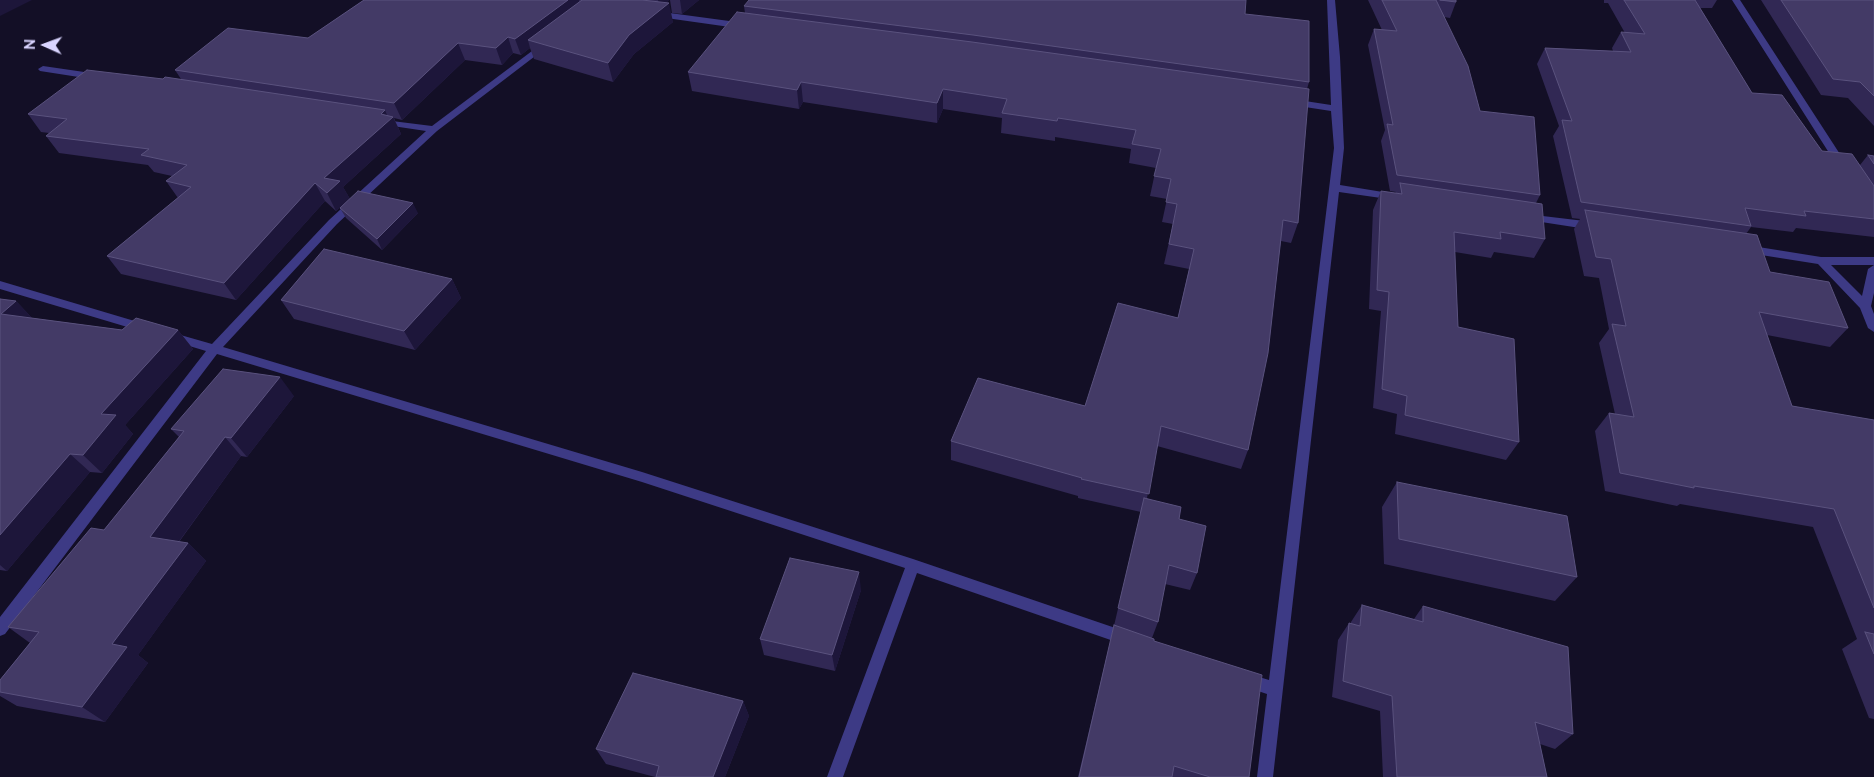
<!DOCTYPE html>
<html>
<head>
<meta charset="utf-8">
<style>
  body { margin:0 }
  #map { position:relative; width:1874px; height:777px; overflow:hidden; background:#130f26; font-family:Raleway,sans-serif }
  canvas { display:block }
  .north { position:absolute; left:20px; top:20px; width:50px; height:50px; -webkit-text-stroke:4px #130f26; paint-order:stroke; rotate:272deg; font-size:14px; font-weight:700; line-height:20px; text-align:center; color:#d9d4ff }
  .north::after { content:''; display:block; margin:auto; width:18px; height:22px; background:#d9d4ff; clip-path:polygon(50% 0,100% 100%,50% 72%,0 100%) }
</style>
</head>
<body>
<div id="map">
<canvas width="1874" height="777"></canvas>
<div class="north">N</div>
</div>
<script>
const c = document.querySelector('canvas').getContext('2d');
c.lineJoin = 'round';
const toPath = rows => new Path2D(rows.map(r => 'M' + r).join(''));
function fillPath(path, color) { c.fillStyle = color; c.fill(path, 'evenodd'); }
function trace(path, color, width, dash) { c.strokeStyle = color; c.lineWidth = width; c.lineCap = dash ? 'butt' : 'round'; c.setLineDash(dash || []); c.stroke(path); }
fillPath(toPath([
  [1327,0,1335,0,1340,57,1344,148,1340,185,1395,194,1400,197,1395,200,1339,192,1273,777,1257,777,1267,694,1240,685,1238,680,1240,675,1246,673,1269,680,1334,148,1331,111,1292,105,1287,102,1292,99,1331,105,1327,0],
  [1732,0,1740,0,1847,165,1846,167,1838,167,1732,0],
  [655,11,744,23,748,26,744,29,652,16,651,14,655,11],
  [544,42,547,43,547,47,437,131,337,224,223,347,642,472,913,559,1133,634,1136,639,1133,644,1128,646,917,573,843,777,827,777,905,568,642,482,217,354,5,634,0,636,0,617,206,351,166,339,164,336,166,333,170,332,212,344,329,220,426,131,379,124,374,121,376,119,432,126,544,42],
  [43,66,98,74,103,77,98,80,40,71,38,69,43,66],
  [1526,214,1593,222,1598,226,1593,230,1522,219,1521,217,1522,215,1526,214],
  [1746,245,1821,257,1874,257,1874,265,1831,265,1862,296,1868,269,1874,265,1874,293,1871,306,1874,314,1874,332,1868,328,1860,308,1818,264,1742,252,1740,249,1742,246,1746,245],
  [0,281,148,325,150,328,144,332,0,289,0,281]
]), '#3d3a85');
fillPath(toPath([
  [364,0,669,0,666,3,673,22,634,54,613,82,534,59,530,48,521,55,513,53,502,65,465,60,402,120,394,118,401,134,343,187,350,199,336,211,325,201,236,300,121,274,107,256,178,198,166,181,172,176,154,172,148,165,59,153,46,136,49,133,41,132,28,114,163,79,181,79,175,70,308,38],
  [670,0,699,0,682,14,672,13],
  [1368,0,1456,0,1456,2,1450,18,1444,17,1480,111,1540,195,1536,203,1545,239,1534,258,1494,252,1491,258,1455,252,1458,327,1519,442,1506,460,1395,434,1397,414,1373,408,1381,311,1369,309,1373,210,1381,191,1395,193,1396,192,1390,191,1381,141,1385,130,1368,45,1374,29,1382,30],
  [1604,0,1717,0,1712,8,1700,8,1752,93,1822,151,1860,165,1868,155,1874,156,1874,237,1796,228,1793,232,1751,227,1746,234,1770,272,1848,328,1830,347,1767,335,1792,406,1874,420,1874,719,1869,718,1842,649,1857,639,1813,527,1680,504,1677,506,1605,491,1595,431,1609,413,1615,414,1599,343,1609,329,1599,278,1584,276,1574,229,1580,219,1572,218,1553,136,1559,126,1537,64,1545,48,1613,51,1612,48,1621,32,1625,33,1608,3,1604,3],
  [1761,0,1874,0,1874,126,1848,98,1821,95],
  [744,6,1245,14,1309,82,1307,89,1298,223,1291,243,1281,241,1248,450,1241,469,1157,446,1147,498,1179,519,1197,573,1190,590,1165,584,1158,622,1152,638,1154,641,1249,777,1078,777,1141,512,1078,498,1078,496,951,460,951,441,1085,406,1178,317,1189,269,1164,264,1173,224,1162,222,1167,199,1150,196,1156,168,1129,163,1131,149,1055,137,1055,141,1001,133,1002,118,943,109,937,123,803,102,799,109,692,91,688,72,745,13],
  [340,208,418,213,382,250,346,218],
  [452,279,461,298,415,350,294,319,281,300],
  [0,299,16,301,32,318,122,330,178,330,193,349,125,425,133,434,102,473,90,472,7,571,0,570],
  [294,396,247,457,241,456,179,542,188,543,206,561,138,655,148,663,105,722,17,706,0,696,0,680,30,643,8,627,104,530,179,437,171,429],
  [1397,482,1577,577,1555,601,1384,564,1382,507],
  [861,590,835,671,764,655,760,639],
  [1362,605,1414,619,1423,606,1573,734,1555,749,1540,744,1547,777,1383,777,1380,711,1332,697,1338,640,1349,623,1351,624,1351,622],
  [743,701,749,716,725,777,655,777,606,764,596,749]
]), '#312854');
fillPath(toPath([
  [0,0,32,0,0,16],
  [568,0,579,0,581,9,528,40,530,48,521,55,515,39],
  [658,0,669,0,662,9,669,3,673,22,634,54,613,82,608,63,629,35,660,10],
  [680,0,699,0,682,14],
  [508,37,513,53,502,65,496,48],
  [458,43,465,60,402,120,394,103],
  [801,82,803,102,799,109,797,90],
  [943,89,943,109,937,123,937,103],
  [385,110,389,120,393,117,401,134,343,187,350,199,336,211,327,193,324,178],
  [315,183,325,201,236,300,224,283],
  [413,203,418,213,382,250,377,239],
  [452,279,461,298,415,350,404,331],
  [16,301,34,320,1,314],
  [178,330,193,349,125,425,133,434,102,473,83,455,101,414],
  [280,377,294,396,247,457,231,438],
  [225,437,241,456,169,555,150,537],
  [70,454,90,472,7,571,0,565,0,535],
  [188,543,206,561,138,655,148,663,105,722,82,707,112,644],
  [859,572,861,590,835,671,832,655],
  [743,701,749,716,725,777,713,777]
]), '#1d163a');
const building = toPath([
  [364,0,568,0,515,39,508,37,496,48,458,43,394,103,175,70,228,28,308,38,364,0],
  [582,0,642,0,669,3,629,35,608,63,528,40,582,0],
  [749,0,1246,0,1245,14,1309,21,1309,82,973,35,744,6,749,0],
  [1382,0,1436,0,1468,66,1480,111,1534,117,1540,195,1397,175,1387,124,1393,125,1374,29,1397,31,1382,0],
  [1440,0,1456,0,1456,2,1440,0],
  [1624,0,1695,0,1752,93,1782,95,1822,151,1852,154,1874,186,1874,219,1804,211,1806,216,1745,208,1751,226,1581,202,1562,120,1572,121,1545,48,1631,52,1621,32,1645,34,1624,0],
  [1781,0,1874,0,1874,96,1860,82,1833,79,1781,0],
  [737,12,972,42,1309,89,1298,223,1283,220,1268,353,1248,450,1161,426,1149,494,1081,479,1082,478,951,441,978,378,1085,406,1118,303,1178,318,1194,249,1169,244,1177,204,1166,202,1171,179,1154,176,1161,149,1132,144,1136,130,1058,118,1057,121,1002,113,1007,99,943,89,937,103,801,82,797,90,688,72,737,12],
  [87,70,163,79,165,77,385,110,381,114,393,117,324,178,340,181,327,193,315,183,224,283,107,256,191,187,166,181,187,165,141,155,149,149,46,136,67,119,28,114,87,70],
  [1868,155,1874,156,1874,164,1868,155],
  [1400,183,1542,204,1545,239,1500,232,1501,239,1454,232,1458,327,1514,339,1519,442,1405,415,1407,396,1382,389,1389,292,1377,290,1381,191,1402,194,1400,183],
  [358,191,413,203,377,239,340,208,358,191],
  [1585,210,1757,235,1770,272,1829,282,1848,328,1759,312,1792,406,1874,420,1874,608,1834,509,1694,486,1694,488,1620,473,1609,413,1634,417,1612,324,1626,326,1611,259,1596,257,1585,210],
  [324,249,452,279,404,331,281,300,324,249],
  [0,299,16,301,1,314,122,330,136,318,178,330,101,414,116,415,83,455,70,454,0,535,0,299],
  [223,369,280,377,231,438,225,437,150,537,188,543,112,644,127,647,82,707,0,692,0,680,39,632,8,627,91,528,104,530,184,431,171,429,223,369],
  [1397,482,1567,516,1577,577,1399,539,1397,482],
  [1144,498,1181,507,1179,519,1206,526,1197,573,1169,565,1158,622,1118,608,1144,498],
  [790,558,859,572,832,655,760,639,790,558],
  [1362,605,1423,622,1423,606,1568,647,1573,734,1535,722,1547,777,1397,777,1392,696,1343,681,1349,623,1360,626,1362,605],
  [1114,625,1154,639,1154,641,1262,675,1249,777,1210,777,1174,766,1172,777,1079,777,1114,625],
  [1865,632,1874,634,1874,654,1865,632],
  [633,673,743,701,713,777,656,777,659,766,596,749,633,673]
]);
fillPath(building, '#433a66');
trace(building, '#5a527e', 1);
</script>
</body>
</html>
